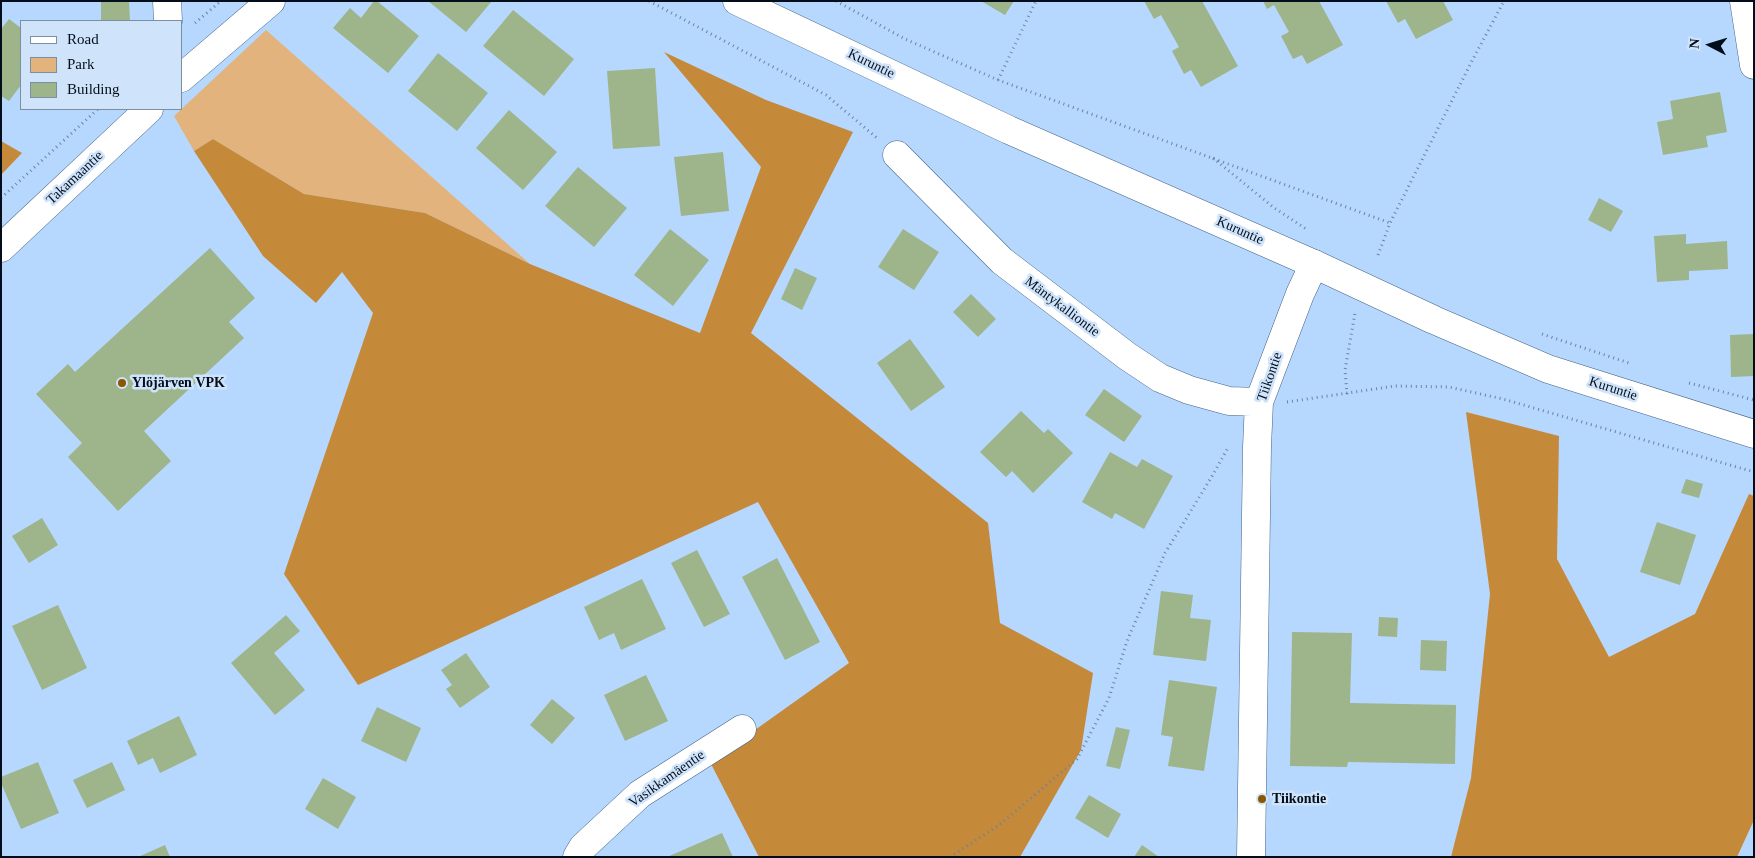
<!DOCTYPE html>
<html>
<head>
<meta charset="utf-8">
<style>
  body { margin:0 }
  #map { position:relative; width:1755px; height:858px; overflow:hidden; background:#b6d8fe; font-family:Georgia,serif }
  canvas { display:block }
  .frame { position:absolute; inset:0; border:2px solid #040e1b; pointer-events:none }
  .legend { position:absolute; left:20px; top:20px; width:162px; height:90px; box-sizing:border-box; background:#cfe4fb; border:1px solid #7e8ea1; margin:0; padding:6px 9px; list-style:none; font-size:15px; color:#040e1b }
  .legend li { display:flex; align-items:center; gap:10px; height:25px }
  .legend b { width:25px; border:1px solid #7e8ea1 }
  .north { position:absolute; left:1685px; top:20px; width:50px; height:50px; -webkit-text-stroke:4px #cfe4fb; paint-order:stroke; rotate:275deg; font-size:14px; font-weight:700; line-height:20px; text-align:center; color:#040e1b }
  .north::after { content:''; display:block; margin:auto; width:18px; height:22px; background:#040e1b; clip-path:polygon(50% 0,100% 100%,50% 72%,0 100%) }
</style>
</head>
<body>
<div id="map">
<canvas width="1755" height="858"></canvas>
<div class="frame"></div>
<ul class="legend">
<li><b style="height:6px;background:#fff"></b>Road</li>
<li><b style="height:14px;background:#e2b37c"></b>Park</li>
<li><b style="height:14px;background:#9eb48a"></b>Building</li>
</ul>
<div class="north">N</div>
</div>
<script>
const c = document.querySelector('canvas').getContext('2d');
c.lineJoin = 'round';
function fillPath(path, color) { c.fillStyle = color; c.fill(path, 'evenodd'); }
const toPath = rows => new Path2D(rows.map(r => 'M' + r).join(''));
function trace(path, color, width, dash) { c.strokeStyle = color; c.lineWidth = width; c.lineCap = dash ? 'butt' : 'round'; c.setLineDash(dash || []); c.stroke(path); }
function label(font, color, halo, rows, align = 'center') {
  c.font = font + ' Georgia,serif'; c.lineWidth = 5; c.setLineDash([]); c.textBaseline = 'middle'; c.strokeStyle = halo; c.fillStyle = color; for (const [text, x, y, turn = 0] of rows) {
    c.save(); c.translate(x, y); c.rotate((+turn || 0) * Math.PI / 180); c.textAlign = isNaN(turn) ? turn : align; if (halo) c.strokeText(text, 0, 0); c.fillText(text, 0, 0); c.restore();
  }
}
fillPath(toPath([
  [266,30,530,264,425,213,304,194,213,139,194,151,174,116]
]), '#e2b37c');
fillPath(toPath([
  [664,52,766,100,853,132,751,333,988,523,1000,623,1093,673,1081,750,1020,857,759,857,710,762,849,663,758,502,358,685,284,574,373,313,342,272,316,303,263,256,194,151,213,139,304,194,425,213,530,264,700,333,761,167],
  [1,141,22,153,1,175],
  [1466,412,1559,436,1557,559,1609,657,1695,614,1749,494,1754,496,1754,820,1737,857,1451,857,1471,778,1490,594]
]), '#c5893a');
fillPath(toPath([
  [119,1,129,1,130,21,101,21,101,2],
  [374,1,377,1,419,36,388,73,333,28,350,8,361,18],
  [428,1,492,1,466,32],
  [981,1,1014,1,1005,15],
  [1144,1,1202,1,1238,66,1201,87,1191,70,1184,74,1172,51,1179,47,1161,15,1154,19],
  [1263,1,1319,1,1343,45,1307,64,1302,55,1293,59,1281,36,1289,32,1274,5,1267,9],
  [1386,1,1443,1,1453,20,1416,39,1405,19,1398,23],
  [513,10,574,59,544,96,483,46],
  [9,19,21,28,21,85,9,101,1,96,1,29],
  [438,53,488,93,457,131,408,91],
  [655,68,660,146,613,149,607,71],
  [1720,92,1727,132,1706,136,1708,147,1663,155,1657,122,1673,119,1670,101],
  [509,110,557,152,523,190,476,148],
  [723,152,729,211,681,216,674,157],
  [578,167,627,208,594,247,545,206],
  [1599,198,1623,211,1611,232,1588,220],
  [670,229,709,260,673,306,634,275],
  [903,229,939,252,914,290,878,267],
  [1686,234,1686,244,1727,241,1728,269,1689,271,1689,280,1657,282,1654,236],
  [210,248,255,298,229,322,244,338,144,431,171,461,118,511,68,457,82,443,36,394,68,364,75,372],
  [795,268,817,278,802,310,781,299],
  [971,294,996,319,978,337,953,312],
  [1754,334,1754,376,1731,377,1730,335],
  [910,339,945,387,911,411,877,363],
  [1104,389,1142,416,1124,442,1085,415],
  [1021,411,1044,433,1048,429,1073,453,1033,493,1012,471,1006,477,980,452],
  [1110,452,1137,467,1142,459,1173,476,1144,529,1115,513,1112,519,1082,502],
  [1686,479,1703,484,1699,498,1681,493],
  [42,518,58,545,29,563,12,536],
  [1657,522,1696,535,1680,585,1640,572],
  [697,550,730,614,704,627,671,563],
  [777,558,820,642,785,660,742,577],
  [642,579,666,629,621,650,614,633,599,640,584,607],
  [1161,591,1193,595,1190,618,1211,620,1206,661,1153,655],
  [58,605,87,668,42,690,12,626],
  [286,615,300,631,274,653,305,690,275,715,231,663],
  [1379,617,1398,618,1397,637,1378,636],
  [1292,632,1352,633,1350,703,1456,705,1455,764,1348,762,1347,767,1290,766],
  [1421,640,1447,641,1446,671,1420,670],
  [466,653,490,687,460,708,446,689,452,685,441,670],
  [646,675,668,721,625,741,604,695],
  [1169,680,1217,687,1204,771,1168,766,1173,737,1161,735],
  [552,699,575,718,552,744,530,725],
  [377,707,421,728,406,762,361,741],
  [179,716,197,755,160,773,153,758,138,765,127,741],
  [1116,727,1130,730,1120,769,1106,766],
  [38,762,59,813,21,829,1,783,1,777],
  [112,762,125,790,87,808,73,780],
  [323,778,356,797,338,829,305,809],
  [1089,795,1121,814,1108,838,1075,818],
  [722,833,733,857,667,857],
  [165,845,170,857,138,857],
  [1142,845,1159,857,1134,857]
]), '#9eb48a');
const minor = toPath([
  [167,1,168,21],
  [1744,1,1754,65],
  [181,78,271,1],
  [897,155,1002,261,1127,356,1160,378,1189,390,1229,401,1259,402],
  [1,248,149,109],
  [577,857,583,847,640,794,742,729],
  [1251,857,1257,447,1259,402,1300,294,1314,264]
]);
const major = toPath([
  [737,1,1009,130,1314,264,1434,320,1548,369,1754,434]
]);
trace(minor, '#456485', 29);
trace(major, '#456485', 29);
trace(toPath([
  [649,1,826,95,877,138],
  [836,1,905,39,998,80,1390,223],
  [195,23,221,1],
  [998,80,1036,1],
  [1213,158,1273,207,1306,229],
  [1,198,98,109],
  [1378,255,1390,223,1473,59,1504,1],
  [1542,334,1629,363],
  [1689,383,1754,400],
  [1347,394,1345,370,1355,313],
  [1287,402,1395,386,1449,387,1503,399,1754,472],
  [950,857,998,826,1077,759,1109,698,1127,641,1165,553,1211,478,1229,446]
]), '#6b839f', 3, [1, 4]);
trace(minor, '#fff', 28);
trace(major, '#fff', 28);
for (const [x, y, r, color] of [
  [122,383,5,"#8a5701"],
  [1262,799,5,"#8a5701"]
]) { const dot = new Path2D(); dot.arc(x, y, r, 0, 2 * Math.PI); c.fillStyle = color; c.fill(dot); trace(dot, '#cfe4fb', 2); }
label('14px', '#040e1b', '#cfe4fb', [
  ["Kuruntie",871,64,26],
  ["Takamaantie",75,178,-43],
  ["Kuruntie",1240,231,24],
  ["Mäntykalliontie",1062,307,37],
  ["Tiikontie",1270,377,-71],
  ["Kuruntie",1613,389,18],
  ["Vasikkamäentie",667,779,-35]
]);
label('bold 14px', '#040e1b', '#cfe4fb', [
  ["Ylöjärven VPK",132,383],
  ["Tiikontie",1272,799]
], 'left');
</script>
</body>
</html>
